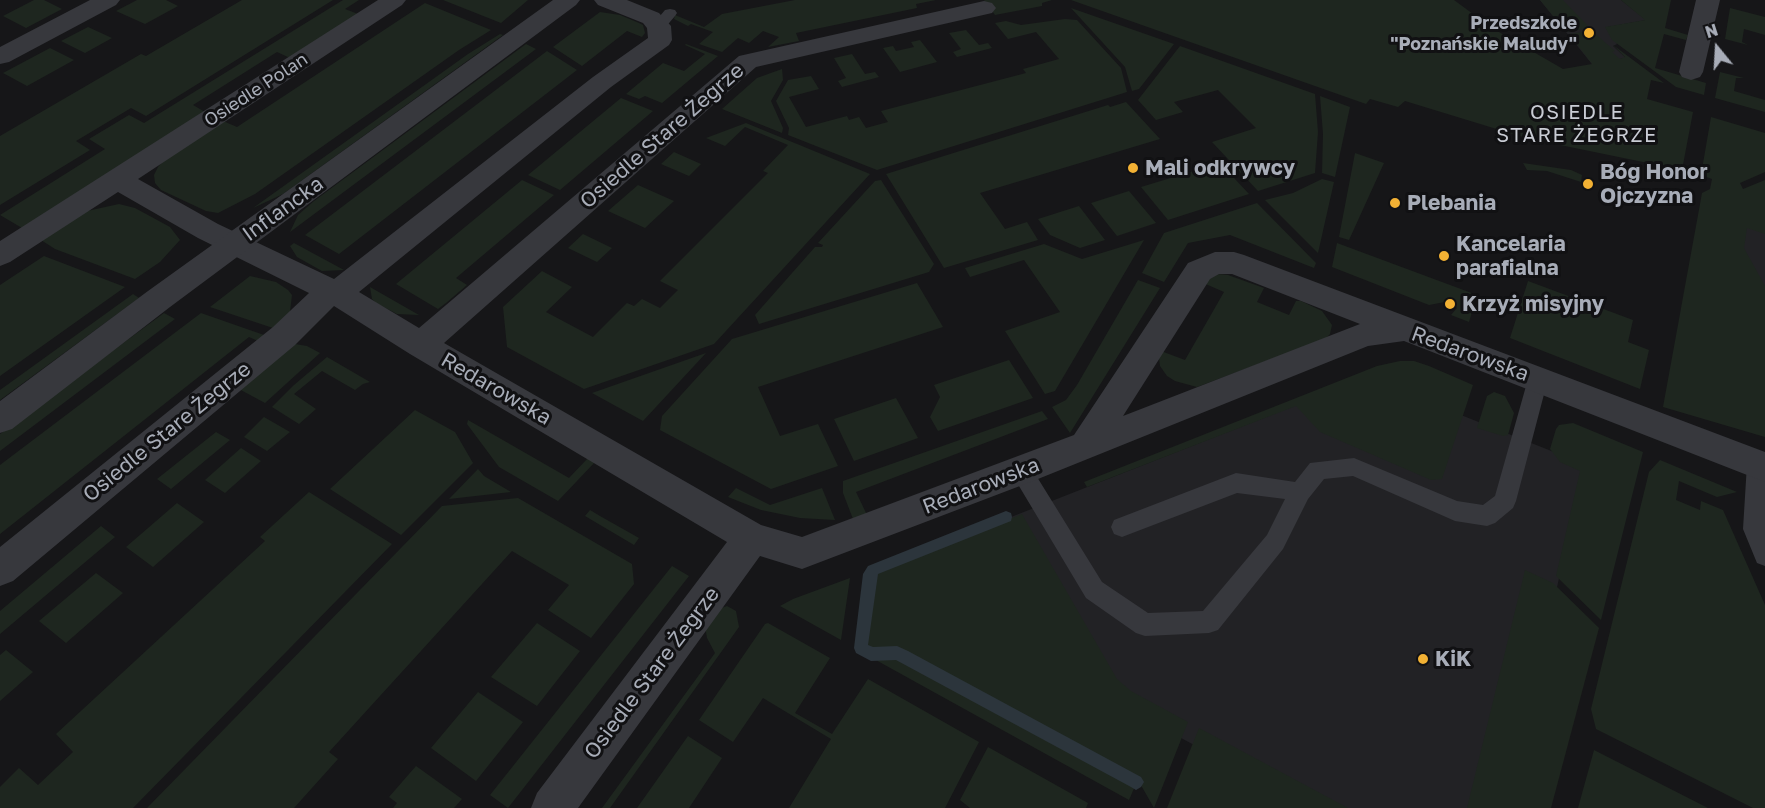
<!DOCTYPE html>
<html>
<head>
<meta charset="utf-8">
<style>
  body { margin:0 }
  #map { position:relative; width:1765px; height:808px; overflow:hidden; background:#161618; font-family:"Golos Text",sans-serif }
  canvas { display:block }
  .north { position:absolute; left:1687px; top:18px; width:60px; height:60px; -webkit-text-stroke:4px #111113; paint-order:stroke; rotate:342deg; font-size:16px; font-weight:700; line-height:24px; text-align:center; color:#a8adb8 }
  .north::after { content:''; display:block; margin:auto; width:21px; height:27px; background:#a8adb8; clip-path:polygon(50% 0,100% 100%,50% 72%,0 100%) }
</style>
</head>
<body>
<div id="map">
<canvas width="1765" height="808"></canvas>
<div class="north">N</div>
</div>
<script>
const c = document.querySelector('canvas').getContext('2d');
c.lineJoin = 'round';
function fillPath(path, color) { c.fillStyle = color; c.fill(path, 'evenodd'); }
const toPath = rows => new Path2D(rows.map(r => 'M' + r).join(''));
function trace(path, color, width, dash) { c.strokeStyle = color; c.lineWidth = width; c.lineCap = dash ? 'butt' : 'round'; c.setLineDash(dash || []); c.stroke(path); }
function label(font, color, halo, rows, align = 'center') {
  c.font = font + ' "Golos Text",sans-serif'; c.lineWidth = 6; c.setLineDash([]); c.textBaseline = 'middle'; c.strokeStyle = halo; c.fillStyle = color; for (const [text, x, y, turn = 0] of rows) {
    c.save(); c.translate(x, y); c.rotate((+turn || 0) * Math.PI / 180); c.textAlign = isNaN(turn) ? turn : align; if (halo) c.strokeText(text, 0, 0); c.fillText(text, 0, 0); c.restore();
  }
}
fillPath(toPath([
  [1540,0,1621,0,1646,20,1608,27,1617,44,1613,46,1626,58,1592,64],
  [1733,216,1765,227,1765,321],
  [1301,403,1461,415,1584,464,1519,761,1491,808,1309,808,1110,699,1006,519]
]), '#222225');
fillPath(toPath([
  [34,0,44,0,62,9,26,28,3,16],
  [137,0,166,0,178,6,145,24,116,11],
  [242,0,333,0,146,116,131,108,76,141,90,150,0,205,0,136,141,54,146,56],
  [343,0,359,0,345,9,358,14,290,58,277,52,193,105,205,112,22,228,0,215,105,149,89,139,129,115,144,123],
  [443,0,528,0,501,23],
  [795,0,936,0,916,4,917,8,796,33,799,41,768,47,779,37,763,31,749,43,738,38,722,52,699,44,713,32,691,24,688,26,674,19,675,15,704,27,722,14],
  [984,0,1052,0,1042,3,1042,6,995,15],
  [1071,0,1454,0,1492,28,1563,69,1592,64,1569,34,1592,31,1615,51,1612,52,1620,59,1625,57,1613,45,1664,83,1651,80,1647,99,1693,112,1682,170,1526,138,1405,101,1398,107,1370,99,1366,104],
  [1540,0,1563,0,1590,28,1566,32],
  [1621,0,1671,0,1665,28,1688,35,1686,40,1664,34,1655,68,1706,83,1704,95,1676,87,1612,40,1605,27,1645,20],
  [425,3,491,30,459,50,255,194,218,213,206,211,161,190,155,183,154,175,158,167,166,158,223,121,237,127],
  [1071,8,1174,44,1139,89,1132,91,1125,67],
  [1730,8,1765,17,1765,35,1744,29,1742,42,1748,45,1725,39],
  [600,12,620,15,639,23,643,25,645,33,642,37,627,31,582,66,553,47],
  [1065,19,1077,20,1121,68,1127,92,877,170,788,135,789,128,776,101,788,80,811,76,819,89,789,97,806,127,847,116,849,120,859,117,866,128,888,122,881,111,1026,73,1023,69,1059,59,1036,32,1008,39,995,23,1006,21,1021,25],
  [88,27,112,38,85,53,61,41],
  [966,30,979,45,988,43,992,48,957,57,953,52,961,49,949,33],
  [500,34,503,35,283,194,253,208,468,54],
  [920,40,937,62,900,72,883,48,893,46,896,51,914,47,911,42],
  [526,44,536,49,290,232,298,215,314,201],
  [686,44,718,56,662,103,645,96,639,99,626,94,663,63,684,71,705,54,685,45],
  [1180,46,1315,94,1318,132,1315,173,1258,191,1212,142,1256,128,1218,90,1174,102,1183,112,1156,120,1138,100],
  [50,48,74,60,27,86,3,73],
  [547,51,577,70,339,254,305,235],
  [852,54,865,74,875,72,879,77,842,87,838,81,846,78,834,58],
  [782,69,783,80,771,101,783,128,782,133,722,109,757,78],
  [1720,72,1744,78,1736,78,1734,91,1765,100,1765,112,1715,98],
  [1320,96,1350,107,1335,177,1322,173,1323,134],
  [621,98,653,111,560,190,528,175],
  [1126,102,1160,139,980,193,1005,229,1027,222,1038,240,944,268,886,174,1108,105,1110,107],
  [1711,117,1765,133,1765,172,1740,183,1743,189,1765,180,1765,234,1747,228,1744,248,1765,286,1765,437,1663,407,1702,193,1710,189,1712,179,1701,175],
  [746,123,870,174,714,344,584,389,507,347,503,307,542,271,572,287,546,312,593,337,627,303,634,306,642,299,660,308,678,290,660,281,768,173,763,171,788,145,745,127,725,146,706,138],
  [674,152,701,164,689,176,661,164],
  [1355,153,1384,163,1349,240,1339,237],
  [1220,163,1249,194,1168,220,1141,187],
  [1523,163,1571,170,1582,175,1581,182,1547,171,1527,170],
  [1322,179,1334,182,1318,253,1265,200,1293,193],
  [522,180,554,195,456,278,467,285,446,303,438,309,396,284],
  [881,180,934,264,929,272,759,324,755,315,815,247,822,247,823,245,818,243,875,181],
  [638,185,674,201,645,228,608,211],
  [1129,191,1156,223,1117,236,1091,203],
  [1257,203,1316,263,1314,268,1230,235,1188,243,1164,282,1142,273,1164,233],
  [119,204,135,208,170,227,180,240,160,262,135,279,55,249,41,240,87,211],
  [1079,206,1105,240,1080,248,1050,235,1038,219],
  [583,234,612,248,597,262,568,248],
  [1144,240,1055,391,1045,394,1005,331,1060,312,1024,260,970,277,965,268,1044,244,1082,259],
  [294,243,344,270,322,271,297,257,290,246],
  [1337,243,1477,295,1469,322,1451,315,1457,308,1450,301,1429,305,1332,267],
  [44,256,125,287,0,376,0,285],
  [1217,274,1228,275,1264,288,1257,302,1289,315,1296,301,1301,301,1322,311,1332,325,1330,334,1325,339,1197,387,1175,381,1167,376,1160,366,1159,358,1161,351,1185,360,1224,292,1201,282],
  [250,276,276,282,288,290,292,295,290,312,273,328,210,307],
  [1138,280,1160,288,1070,433,1052,407,1066,400,1077,385],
  [1528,281,1633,320,1628,342,1649,350,1640,389,1510,338],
  [917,283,943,327,758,387,780,436,818,424,838,466,771,489,660,430,662,416,732,339],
  [370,287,419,315,397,314,376,303,372,299],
  [133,294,139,298,0,400,0,390],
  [164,313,175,319,0,451,0,434],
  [201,313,264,335,258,341,249,337,0,534,0,465],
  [295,344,307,346,320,353,265,403,239,389],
  [706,353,643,421,592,393],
  [327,357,370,382,363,384,355,390,322,371,294,394,316,409,299,424,272,407,294,385],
  [1009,360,1033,398,938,431,930,417,940,397,934,385],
  [1400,361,1414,361,1429,366,1473,385,1442,479,1431,480,1320,432,1296,406,1087,487,1084,482,1377,366],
  [1494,392,1505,396,1514,413,1508,435,1503,436,1477,428,1487,396],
  [896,398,918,438,854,461,834,419],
  [415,410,455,432,473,463,401,535,330,489],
  [1042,411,1048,419,856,492,867,515,853,519,843,493,843,481],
  [264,417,290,432,267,451,244,437],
  [468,420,569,478,588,458,595,462,558,501,499,467,467,424],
  [1573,423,1643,452,1601,620,1556,576,1580,471,1560,462,1550,449,1556,429,1559,425],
  [216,432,230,440,171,489,157,479],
  [241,448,261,461,225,493,205,480],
  [1660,460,1737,492,1717,497,1679,481,1676,500,1700,510,1701,501,1723,510,1765,605,1765,808,1753,808,1596,729,1591,709,1649,472],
  [478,469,484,476,511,492,449,499],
  [736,488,770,505,822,488,835,520,800,518,761,510,728,497],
  [309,492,392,544,133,808,0,808,0,787,19,768,38,785,73,752,56,734,265,541,260,537],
  [518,498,632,564,634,584,591,638,548,610,569,585,512,551,329,752,338,759,294,808,147,808,442,506],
  [177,503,204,522,153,567,126,547],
  [590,510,600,516,639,538,634,545,585,516],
  [1022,514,1117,679,1131,691,1188,722,1154,808,1138,780,912,658,904,651,888,648,873,652,864,646,874,573],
  [101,526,115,537,0,634,0,611],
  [672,566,689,576,508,808,490,795],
  [1525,570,1553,583,1599,628,1551,808,1467,808],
  [96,573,123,593,66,643,39,621],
  [850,578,841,640,780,606,793,599],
  [727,606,736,611,739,627,610,808,602,808,715,653,707,638,705,626,713,611],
  [537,623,580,651,537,706,491,677],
  [768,623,830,658,795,713,832,734,868,679,979,742,945,808,789,808,831,739,763,698,733,742,699,720,765,624],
  [6,650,33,672,0,701,0,655],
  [895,657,1135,786,1129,800,874,659],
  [478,692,523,722,476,781,431,748],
  [1199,728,1348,808,1167,808],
  [688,736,722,758,689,808,637,808],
  [988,747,1088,803,1086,808,970,808,960,800],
  [1594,750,1708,808,1578,808],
  [416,766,462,799,454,808,393,808,397,803,389,797]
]), '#1e261f');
fillPath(toPath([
  [1006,511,1011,513,1012,517,1011,521,878,574,868,645,873,647,897,646,908,651,1141,777,1144,782,1141,787,1136,790,1131,787,896,660,871,661,856,653,854,648,863,574,868,566,1006,511]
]), '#2c353c');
fillPath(toPath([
  [670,9,675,10,677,13,675,16,664,29,654,29,651,26,654,23,665,10,670,9],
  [1538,371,1545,373,1548,379,1516,501,1513,508,1495,523,1487,526,1455,521,1353,476,1324,479,1308,499,1283,549,1218,630,1209,633,1145,636,1136,633,1086,598,1010,471,1013,464,1021,462,1029,464,1102,582,1148,613,1203,611,1267,535,1285,499,1237,493,1122,537,1114,534,1111,527,1114,520,1236,473,1295,482,1310,463,1354,458,1457,501,1483,505,1495,496,1528,379,1531,373,1538,371],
  [1758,455,1765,457,1765,566,1757,563,1743,529,1747,464,1750,457,1758,455]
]), '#37383d');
fillPath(toPath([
  [90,0,120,0,116,5,9,62,0,64,0,47,90,0],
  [378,0,406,0,402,5,138,179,218,224,334,279,593,77,648,38,647,28,643,23,598,5,594,0,627,0,659,13,671,26,672,40,669,45,611,87,359,292,419,328,739,56,984,1,992,3,996,8,992,13,756,67,444,343,761,525,802,537,1074,435,1188,263,1215,252,1234,252,1244,255,1765,452,1765,482,1404,341,1368,346,1033,481,802,569,760,556,578,808,531,808,537,793,727,542,410,354,334,306,295,345,13,581,0,586,0,547,273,327,309,293,198,238,118,192,10,262,0,266,0,241,378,0],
  [1219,274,1232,274,1360,324,1123,416,1210,279,1219,274],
  [1696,0,1720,0,1703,72,1700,77,1691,80,1682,77,1679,72,1696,0]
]), '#37383d');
fillPath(toPath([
  [553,0,580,0,576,5,170,307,12,429,0,433,0,401,148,291,553,0]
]), '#37383d');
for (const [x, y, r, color] of [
  [1589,33,6,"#f2b134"],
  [1133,168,6,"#f2b134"],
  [1588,184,6,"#f2b134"],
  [1395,203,6,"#f2b134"],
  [1444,256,6,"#f2b134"],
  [1450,304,6,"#f2b134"],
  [1423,659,6,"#f2b134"]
]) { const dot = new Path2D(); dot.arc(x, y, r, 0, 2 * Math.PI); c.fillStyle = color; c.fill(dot); trace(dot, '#111113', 2); }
label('bold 18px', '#a8adb8', '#111113', [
  ["Przedszkole",1577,23],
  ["\"Poznańskie Maludy\"",1577,44]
], 'right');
label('18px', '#a8adb8', '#111113', [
  ["Osiedle Polan",256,90,-33]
]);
c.letterSpacing = '1.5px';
label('20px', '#c9ccd4', '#111113', [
  ["OSIEDLE",1577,113],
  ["STARE ŻEGRZE",1577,136]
]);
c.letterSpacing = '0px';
label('21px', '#a8adb8', '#111113', [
  ["Osiedle Stare Żegrze",662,136,-41],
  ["Inflancka",283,209,-36],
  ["Redarowska",1470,354,20],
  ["Redarowska",496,389,30],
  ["Osiedle Stare Żegrze",167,432,-39],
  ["Redarowska",981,486,-21],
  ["Osiedle Stare Żegrze",652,673,-53]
]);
label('bold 21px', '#a8adb8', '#111113', [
  ["Mali odkrywcy",1145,168],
  ["Bóg Honor",1600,172],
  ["Ojczyzna",1600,196],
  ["Plebania",1407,203],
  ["Kancelaria",1456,244],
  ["parafialna",1456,268],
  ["Krzyż misyjny",1462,304],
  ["KiK",1435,659]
], 'left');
</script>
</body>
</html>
